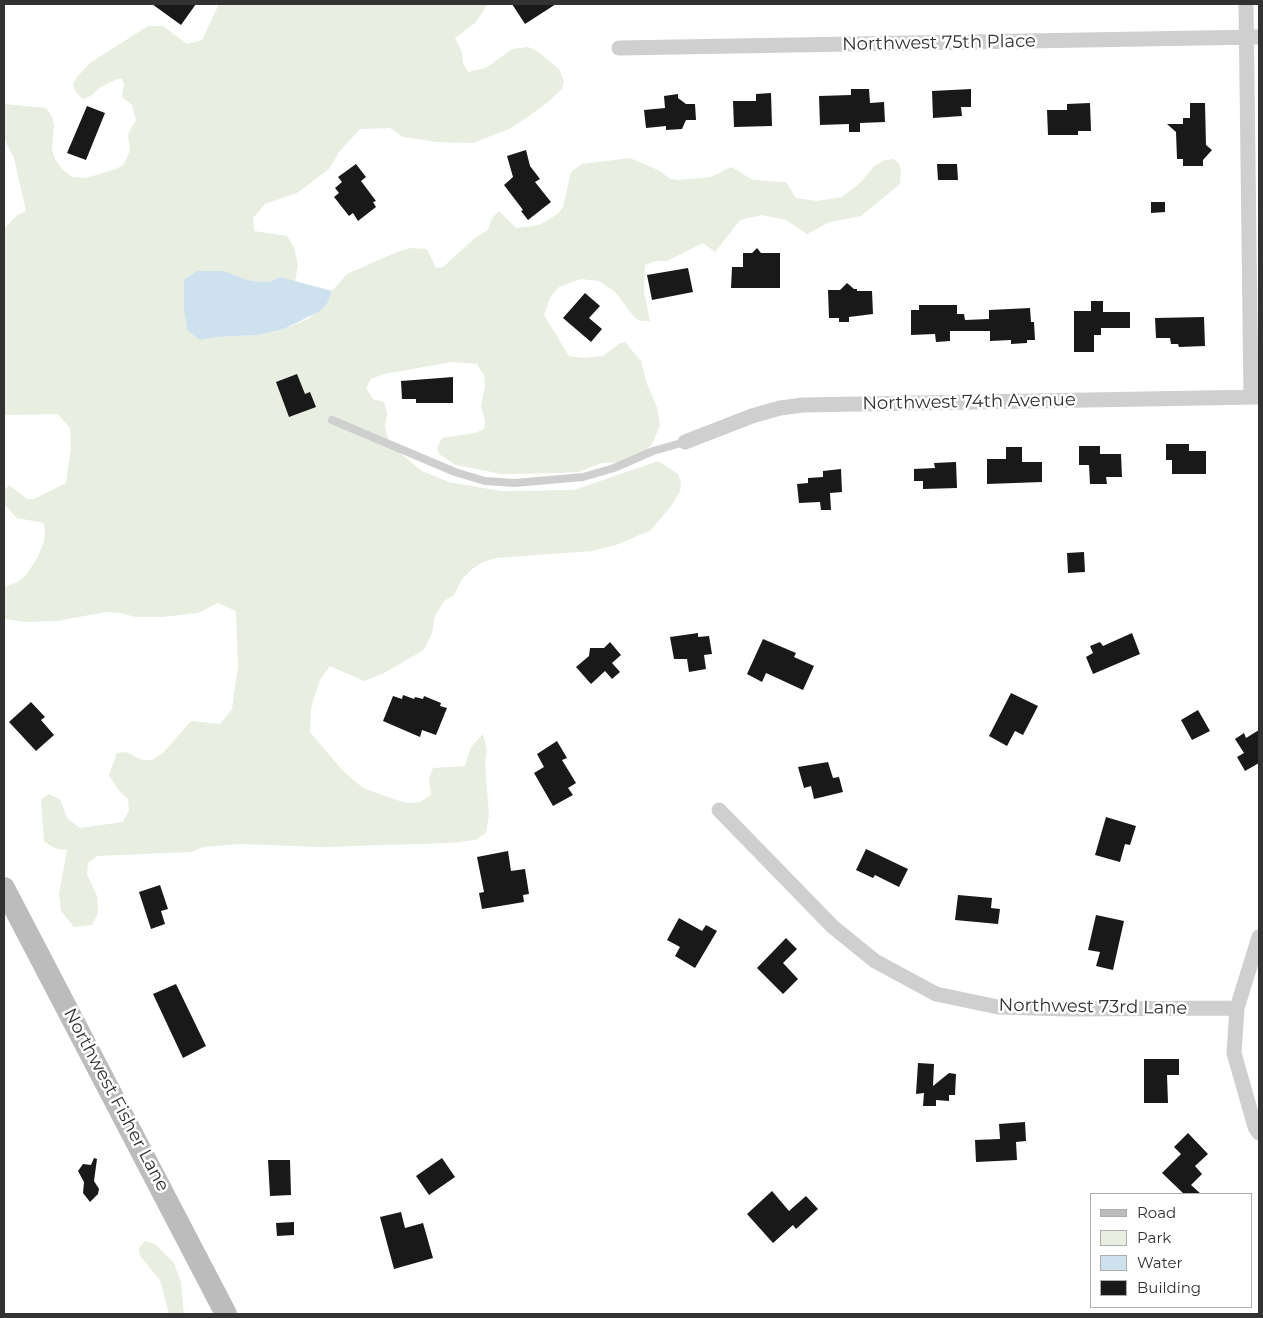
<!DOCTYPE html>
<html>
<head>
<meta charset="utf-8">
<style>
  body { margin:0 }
  #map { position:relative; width:1263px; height:1318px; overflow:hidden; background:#fff; font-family:Montserrat,sans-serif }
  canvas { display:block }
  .frame { position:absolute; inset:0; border:5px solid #323232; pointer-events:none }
  .legend { position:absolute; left:1090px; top:1193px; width:162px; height:115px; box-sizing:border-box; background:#fff; border:1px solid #adadad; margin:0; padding:6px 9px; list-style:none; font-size:15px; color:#323232 }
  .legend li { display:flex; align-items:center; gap:10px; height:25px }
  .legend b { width:25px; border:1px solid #adadad }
</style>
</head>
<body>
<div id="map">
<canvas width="1263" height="1318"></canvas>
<div class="frame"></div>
<ul class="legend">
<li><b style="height:6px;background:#bcbcbc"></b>Road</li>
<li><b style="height:14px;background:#e8eee0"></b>Park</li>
<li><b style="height:14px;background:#cde2ee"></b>Water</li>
<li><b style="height:14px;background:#191919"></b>Building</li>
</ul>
</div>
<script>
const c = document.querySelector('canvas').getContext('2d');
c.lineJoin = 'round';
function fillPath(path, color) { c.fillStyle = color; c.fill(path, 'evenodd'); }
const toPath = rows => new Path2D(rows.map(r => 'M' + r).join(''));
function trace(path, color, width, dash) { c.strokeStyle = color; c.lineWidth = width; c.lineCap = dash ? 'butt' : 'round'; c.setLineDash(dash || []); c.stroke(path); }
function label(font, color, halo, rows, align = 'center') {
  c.font = font + ' Montserrat,sans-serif'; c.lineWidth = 5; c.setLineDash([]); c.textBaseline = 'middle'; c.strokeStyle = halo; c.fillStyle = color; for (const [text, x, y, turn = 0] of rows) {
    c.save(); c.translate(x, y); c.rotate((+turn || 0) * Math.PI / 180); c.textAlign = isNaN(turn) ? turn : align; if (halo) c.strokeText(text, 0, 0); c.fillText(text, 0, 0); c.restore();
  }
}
fillPath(toPath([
  [219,4,488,4,475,23,455,38,462,52,463,63,468,72,486,68,512,49,528,47,537,51,559,69,564,81,562,89,547,103,526,118,509,129,473,143,437,142,403,137,390,128,360,129,339,152,329,169,297,193,265,204,253,218,254,231,287,236,294,248,298,264,295,282,280,277,269,282,251,281,224,271,185,280,184,310,200,340,216,337,258,335,284,329,308,319,327,304,332,291,347,274,397,252,411,248,427,249,436,268,443,267,475,238,488,230,492,218,499,211,516,228,539,225,558,214,563,207,571,172,582,164,630,158,660,171,670,179,679,180,711,177,731,167,753,180,786,182,796,198,817,201,842,197,861,182,874,166,885,160,893,159,899,163,901,171,900,184,861,216,830,222,807,234,786,220,762,215,740,220,715,252,703,243,667,261,656,261,645,265,644,292,650,321,640,321,634,317,615,292,599,281,581,279,559,287,550,298,544,315,569,356,582,358,603,356,620,343,625,342,641,361,647,384,657,407,660,426,652,444,644,452,620,462,602,463,578,472,560,473,502,474,456,465,439,454,437,448,442,438,475,433,484,429,485,421,481,406,485,386,484,375,477,364,452,362,384,374,371,379,366,388,373,399,384,402,387,413,385,427,390,445,422,471,449,482,501,491,574,490,658,461,678,474,681,482,680,491,672,505,651,530,616,545,593,551,496,558,483,562,472,569,462,579,454,595,444,601,435,616,432,633,424,650,384,673,364,681,330,666,320,680,311,708,310,732,342,770,363,788,388,797,406,803,420,802,431,795,429,778,433,768,465,766,471,747,483,734,487,751,485,764,489,815,486,833,475,840,451,843,322,847,240,844,203,847,192,852,97,856,88,863,87,874,97,896,98,913,92,925,74,927,61,911,59,894,67,850,57,849,44,842,41,800,48,794,60,799,67,818,80,828,123,822,129,810,128,799,119,791,109,775,117,753,126,752,142,760,152,760,163,753,191,721,220,724,232,709,238,666,236,611,218,603,198,613,162,617,135,617,121,613,106,612,57,621,25,622,4,619,4,587,18,582,26,575,38,557,44,542,45,531,44,523,17,518,5,505,4,491,9,485,27,499,34,499,66,483,71,448,70,428,58,414,4,415,4,229,17,215,26,211,14,158,4,139,4,104,46,108,52,117,54,125,52,149,55,159,62,169,72,177,86,178,116,169,123,165,127,158,130,150,128,134,136,120,132,105,122,97,124,84,122,79,117,79,99,88,91,96,83,99,76,92,73,85,76,78,90,63,148,26,163,26,187,44,202,40],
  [145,1241,155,1244,174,1263,181,1282,184,1314,169,1314,160,1280,140,1256,139,1248]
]), '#e8eee0');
fillPath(toPath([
  [197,271,224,271,251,281,269,282,280,277,332,291,327,304,320,311,284,329,258,335,216,337,200,340,188,331,184,310,184,280]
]), '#cde2ee');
fillPath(toPath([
  [152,4,196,4,181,25],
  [512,4,556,4,525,24],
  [851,89,869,89,870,103,884,102,885,122,860,123,860,132,849,132,849,124,820,125,819,96,851,95],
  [971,89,971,107,961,107,962,116,933,118,932,91],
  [771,93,772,126,734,127,733,101,756,101,756,94],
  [678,94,678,98,686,104,695,104,696,120,686,120,682,129,666,130,666,126,646,128,644,110,665,108,664,96],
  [1090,103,1091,131,1078,131,1078,135,1048,135,1047,110,1067,110,1067,104],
  [1190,103,1205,103,1206,145,1212,150,1203,160,1203,166,1183,166,1183,159,1177,159,1176,132,1167,124,1183,124,1183,118,1190,118],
  [87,106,105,113,86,160,67,153],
  [526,150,530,166,540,179,535,182,551,202,528,220,521,211,523,210,504,185,513,177,507,156],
  [356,164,366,177,361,181,376,201,373,202,376,207,358,221,353,213,349,216,334,197,339,193,335,188,342,182,338,177],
  [937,164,957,164,958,180,938,180],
  [1151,202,1165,202,1165,212,1151,213],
  [757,248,761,253,780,253,780,288,731,288,732,267,743,267,743,253,752,253],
  [688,268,693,292,652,300,647,275],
  [847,283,854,289,857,289,857,291,872,291,873,314,849,317,849,322,839,322,839,318,829,318,828,290,840,290],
  [585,293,600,306,589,318,602,329,591,342,563,318],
  [1091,301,1103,301,1103,312,1130,312,1130,328,1101,328,1101,335,1094,335,1094,352,1074,352,1074,311,1091,311],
  [919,305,957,305,957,314,964,314,965,320,989,319,989,310,1030,308,1031,322,1034,322,1035,340,1027,340,1027,343,1011,344,1011,340,990,341,990,331,950,331,950,341,936,342,935,334,911,335,911,310,919,310],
  [1204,317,1205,346,1179,347,1178,344,1171,344,1170,338,1156,338,1155,318],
  [297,374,305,394,310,392,316,407,289,417,276,382],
  [453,377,453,403,416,403,416,399,402,399,401,381],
  [1166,444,1189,444,1189,451,1206,451,1206,474,1172,474,1172,460,1166,460],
  [1079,446,1100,446,1100,454,1121,454,1122,477,1106,477,1107,484,1090,484,1089,465,1079,465],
  [1006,447,1022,447,1022,462,1042,462,1042,482,987,484,987,459,1006,459],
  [956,462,957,488,923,489,923,481,914,481,914,469,935,468,934,463],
  [841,469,842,492,830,493,831,510,821,510,820,502,799,503,797,484,808,483,808,478,823,477,823,471],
  [1084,552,1085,572,1068,573,1067,553],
  [698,633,698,637,709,636,712,654,704,655,706,669,689,672,687,659,674,659,670,637],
  [1132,633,1140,654,1093,674,1086,657,1093,653,1090,646,1100,642,1103,646],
  [763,639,796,653,794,657,814,666,803,690,766,673,762,682,747,674],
  [610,642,621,655,612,663,620,672,612,679,605,671,591,684,576,667,589,656,590,648,604,648],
  [1011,693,1038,706,1023,735,1015,731,1007,746,989,736],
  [403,695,414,699,415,697,423,699,424,696,441,703,440,706,447,708,436,735,422,730,420,737,383,721,393,696,402,699],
  [31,702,45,717,41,720,54,735,36,751,9,722],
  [1198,710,1210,731,1192,740,1181,720],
  [1259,730,1259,763,1245,771,1237,757,1244,753,1235,739,1244,733,1246,738],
  [557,741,567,758,562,760,576,783,568,788,573,795,553,806,534,773,544,767,537,754],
  [828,762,833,778,839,777,843,792,814,799,811,786,804,788,798,767],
  [1106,817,1136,826,1130,845,1125,844,1120,862,1095,855],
  [866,849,908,869,899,887,875,875,873,878,856,870],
  [508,851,511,871,525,869,529,894,523,895,524,902,482,909,479,893,484,892,477,857],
  [160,885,168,909,161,911,165,924,151,929,139,892],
  [958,895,992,898,991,908,1000,909,998,924,955,920],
  [1096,915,1124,921,1113,970,1096,966,1100,952,1088,950],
  [679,918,702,931,706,925,717,931,695,968,675,956,680,947,667,940],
  [786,938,797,949,783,963,798,979,783,994,757,968],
  [176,984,206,1046,183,1058,153,994],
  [1144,1059,1179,1059,1179,1075,1167,1075,1168,1103,1144,1103],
  [918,1063,934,1064,933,1086,949,1073,956,1074,955,1095,949,1095,949,1101,936,1100,936,1106,923,1106,924,1093,916,1094],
  [1025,1122,1026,1141,1016,1142,1017,1160,976,1162,975,1140,1000,1139,999,1124],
  [1188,1133,1208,1154,1195,1166,1202,1174,1191,1185,1201,1194,1184,1194,1162,1173,1181,1154,1174,1147],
  [94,1158,97,1159,94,1181,99,1189,98,1194,90,1202,83,1193,84,1182,78,1171,83,1164,91,1165],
  [442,1158,455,1177,429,1195,416,1176],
  [268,1160,290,1160,291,1195,270,1196],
  [772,1191,789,1211,806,1196,818,1209,796,1229,793,1225,773,1243,747,1214],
  [401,1212,405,1228,423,1223,433,1258,394,1269,380,1217],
  [294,1222,294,1235,277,1236,276,1223]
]), '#191919');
trace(toPath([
  [332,420,455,472,485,481,515,483,583,477,614,468,653,451,685,442]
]), '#cfcfcf', 8);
trace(toPath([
  [1246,4,1251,397],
  [619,48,1259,37],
  [685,442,752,416,780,408,803,405,1259,397],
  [719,810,833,927,875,961,936,994,998,1007,1069,1009,1237,1008],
  [1259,937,1237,1008,1234,1053,1255,1127,1259,1133]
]), '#cfcfcf', 15);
trace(toPath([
  [4,888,226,1314]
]), '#bcbcbc', 22);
label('18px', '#323232', '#fff', [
  ["Northwest 75th Place",939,43,-1],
  ["Northwest 74th Avenue",969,402,-1],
  ["Northwest 73rd Lane",1093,1007,1],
  ["Northwest Fisher Lane",116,1100,62]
]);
</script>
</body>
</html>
